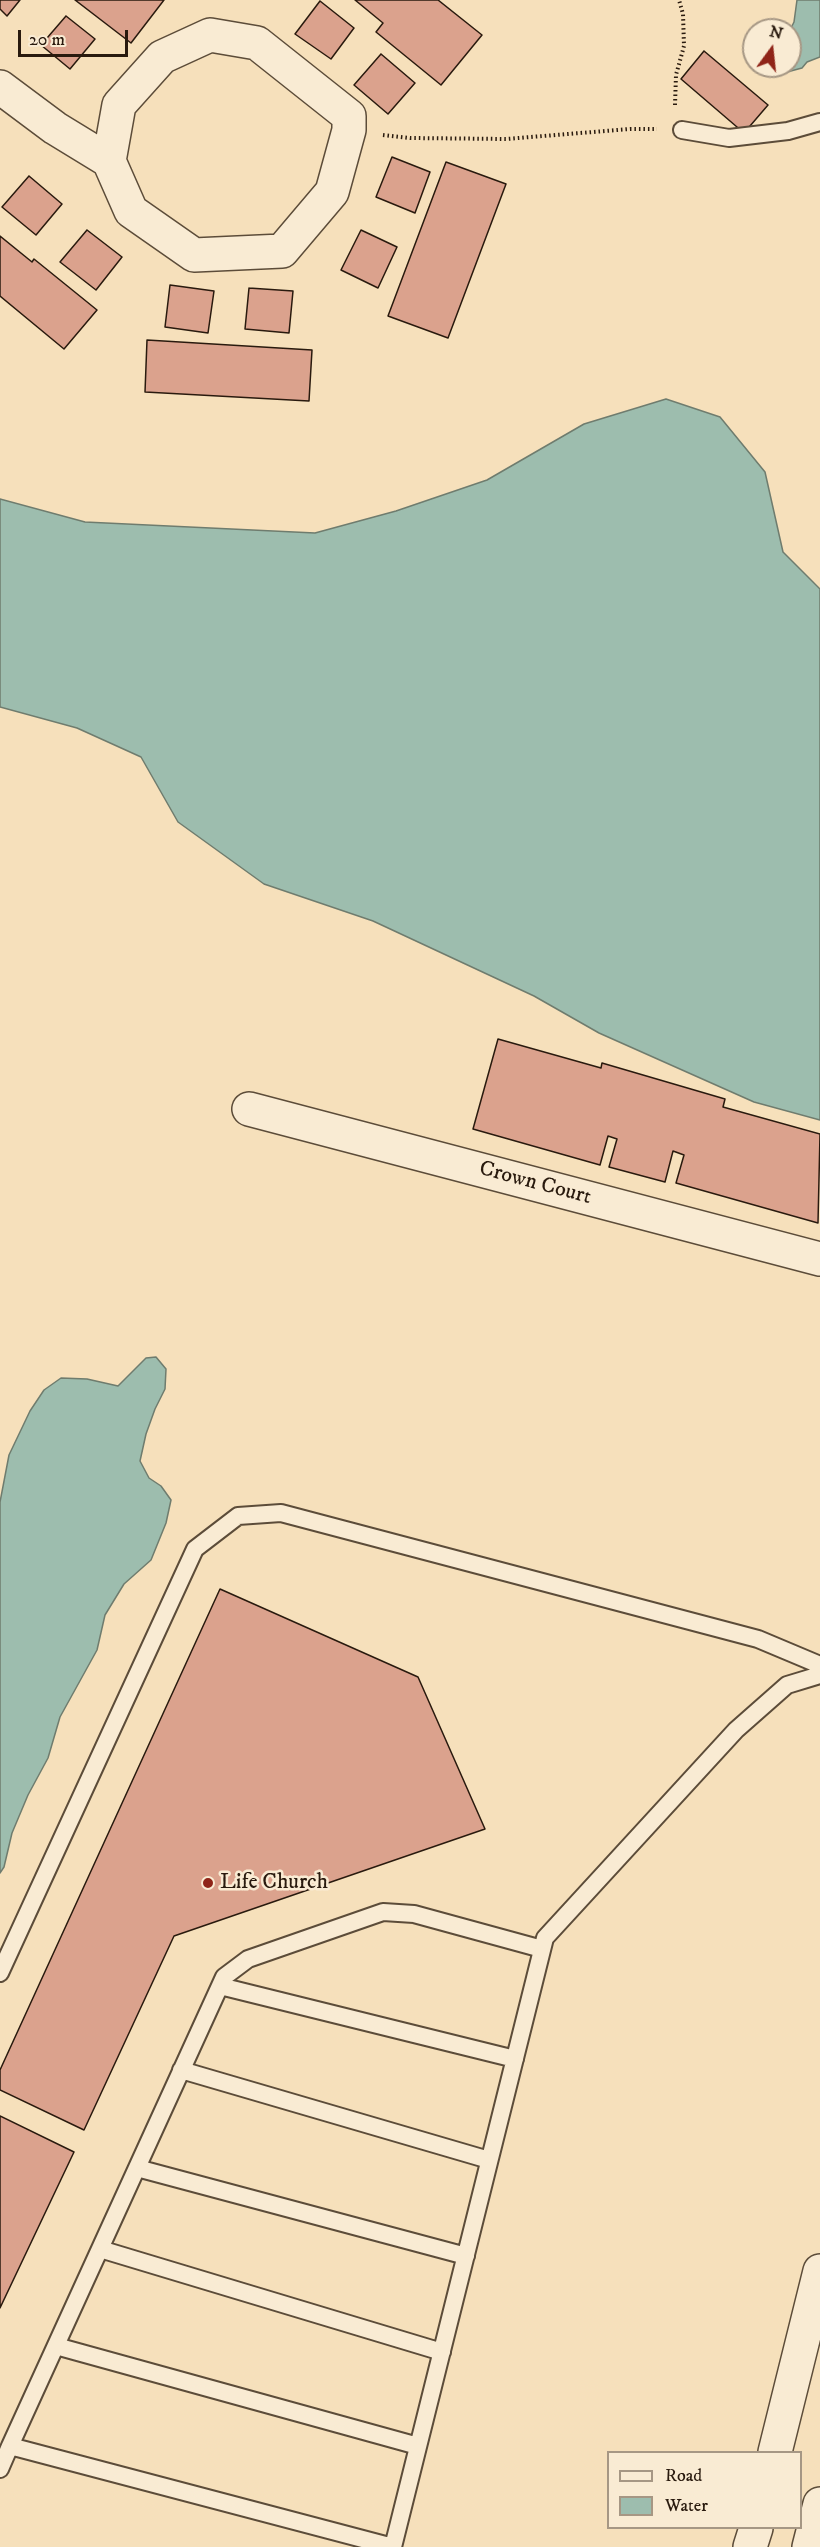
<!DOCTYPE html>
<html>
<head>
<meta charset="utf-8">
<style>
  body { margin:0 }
  #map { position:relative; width:820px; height:2547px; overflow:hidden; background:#f6e0bb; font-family:"IM FELL DW Pica",serif }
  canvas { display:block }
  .legend { position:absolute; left:607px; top:2451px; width:195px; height:78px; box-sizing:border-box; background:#f9ebd3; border:2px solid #a69784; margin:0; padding:8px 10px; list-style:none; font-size:18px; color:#291a0e }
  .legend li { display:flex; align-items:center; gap:12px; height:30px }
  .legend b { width:30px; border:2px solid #a69784 }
  .north { position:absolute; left:742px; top:18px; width:60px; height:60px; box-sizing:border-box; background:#f9ebd3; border:2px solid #a69784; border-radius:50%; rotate:15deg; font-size:16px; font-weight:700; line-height:24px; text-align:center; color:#291a0e }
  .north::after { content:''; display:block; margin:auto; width:21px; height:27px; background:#8f2418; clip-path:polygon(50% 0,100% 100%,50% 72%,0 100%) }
  .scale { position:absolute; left:18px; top:30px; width:110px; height:27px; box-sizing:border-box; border:3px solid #291a0e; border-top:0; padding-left:8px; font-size:18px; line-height:21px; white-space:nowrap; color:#291a0e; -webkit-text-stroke:4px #f9ebd3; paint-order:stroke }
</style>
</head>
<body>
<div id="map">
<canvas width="820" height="2547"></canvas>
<ul class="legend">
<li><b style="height:8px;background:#f9ebd3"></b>Road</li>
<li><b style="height:16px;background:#9dbdae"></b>Water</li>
</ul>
<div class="north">N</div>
<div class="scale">20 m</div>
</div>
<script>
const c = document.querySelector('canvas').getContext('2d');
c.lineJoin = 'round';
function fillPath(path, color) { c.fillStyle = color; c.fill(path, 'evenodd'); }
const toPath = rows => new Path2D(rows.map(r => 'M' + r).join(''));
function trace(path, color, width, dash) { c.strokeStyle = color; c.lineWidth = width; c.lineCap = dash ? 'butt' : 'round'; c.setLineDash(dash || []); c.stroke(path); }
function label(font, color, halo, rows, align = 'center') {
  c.font = font + ' "IM FELL DW Pica",serif'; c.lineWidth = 5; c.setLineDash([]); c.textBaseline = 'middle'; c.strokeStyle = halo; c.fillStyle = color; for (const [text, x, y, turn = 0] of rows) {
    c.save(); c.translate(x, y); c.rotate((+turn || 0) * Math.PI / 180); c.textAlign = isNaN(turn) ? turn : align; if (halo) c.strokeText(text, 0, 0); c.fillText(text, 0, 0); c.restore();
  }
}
const water = toPath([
  [797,0,820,0,820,57,807,62,802,68,787,72,777,66,790,66,790,30,794,22,797,0],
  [666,399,720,417,765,472,783,552,820,589,820,1120,754,1102,599,1033,534,996,373,921,264,884,178,822,141,757,77,728,0,707,0,499,85,522,315,533,396,511,487,480,584,424,666,399],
  [156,1357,166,1369,165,1389,155,1409,146,1434,140,1461,149,1478,161,1486,171,1500,166,1523,151,1560,124,1584,105,1615,97,1650,60,1717,48,1758,28,1795,12,1833,4,1867,0,1873,0,1502,9,1455,30,1411,44,1390,61,1378,87,1379,118,1386,146,1358,156,1357]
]);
fillPath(water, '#9dbdae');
trace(water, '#6f7c6e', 1.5);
const building = toPath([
  [0,0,20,0,7,16,0,9,0,0],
  [75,0,164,0,131,43,75,0],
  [355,0,438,0,482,35,441,85,376,32,383,23,355,0],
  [320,1,354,28,331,59,295,34,320,1],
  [66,16,95,39,70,69,41,45,66,16],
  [704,51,768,105,744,133,681,79,704,51],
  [381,54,415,83,388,114,354,85,381,54],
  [392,157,430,172,415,213,376,197,392,157],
  [446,162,506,184,448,338,388,316,446,162],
  [29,176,62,204,36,235,2,207,29,176],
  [87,230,122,257,96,290,60,262,87,230],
  [361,230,397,247,378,288,341,270,361,230],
  [0,236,32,262,34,259,97,310,64,349,0,296,0,236],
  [170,285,214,291,208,333,165,327,170,285],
  [249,288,293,291,289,333,245,329,249,288],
  [147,340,312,350,309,401,145,392,147,340],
  [498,1039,601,1068,602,1063,725,1099,723,1107,820,1134,818,1223,676,1183,684,1155,673,1151,665,1182,609,1167,617,1139,608,1136,600,1165,473,1129,498,1039],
  [220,1589,418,1677,485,1829,174,1936,84,2130,0,2090,0,2070,220,1589],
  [0,2116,74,2152,0,2308,0,2116]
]);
fillPath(building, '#dba28d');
trace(building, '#291a0e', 1.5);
const lane = toPath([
  [682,130,729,138,788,131,820,122],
  [0,1973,195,1549,238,1516,281,1513,758,1639,820,1665],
  [220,1986,515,2059],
  [181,2070,489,2160],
  [137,2168,466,2256],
  [100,2249,442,2352],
  [56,2346,418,2446],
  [10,2446,224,1977,248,1959,383,1912,414,1914,542,1949],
  [0,2469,10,2446,393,2547,545,1938,736,1730,787,1685,820,1675]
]);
const street = toPath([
  [0,87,55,128,109,161,131,211,194,255,282,251,332,192,349,130,349,116,257,43,210,35,162,57,119,105,109,161],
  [249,1109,820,1259],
  [775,2452,820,2271],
  [750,2547,756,2528],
  [809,2547,820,2504]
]);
trace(lane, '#5c4c39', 20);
trace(street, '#5c4c39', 36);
trace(toPath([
  [675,105,676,75,684,46,683,14,679,0],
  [383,135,410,138,506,139,630,129,657,129]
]), '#291a0e', 4, [1.5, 3]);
trace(lane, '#f9ebd3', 16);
trace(street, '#f9ebd3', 33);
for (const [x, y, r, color] of [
  [208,1883,6,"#8f2418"]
]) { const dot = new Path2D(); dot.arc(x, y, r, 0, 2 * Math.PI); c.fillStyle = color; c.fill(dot); trace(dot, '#f9ebd3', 2); }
label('22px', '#291a0e', '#f9ebd3', [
  ["Crown Court",535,1184,15]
]);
label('22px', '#291a0e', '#f9ebd3', [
  ["Life Church",220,1883]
], 'left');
</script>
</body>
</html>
